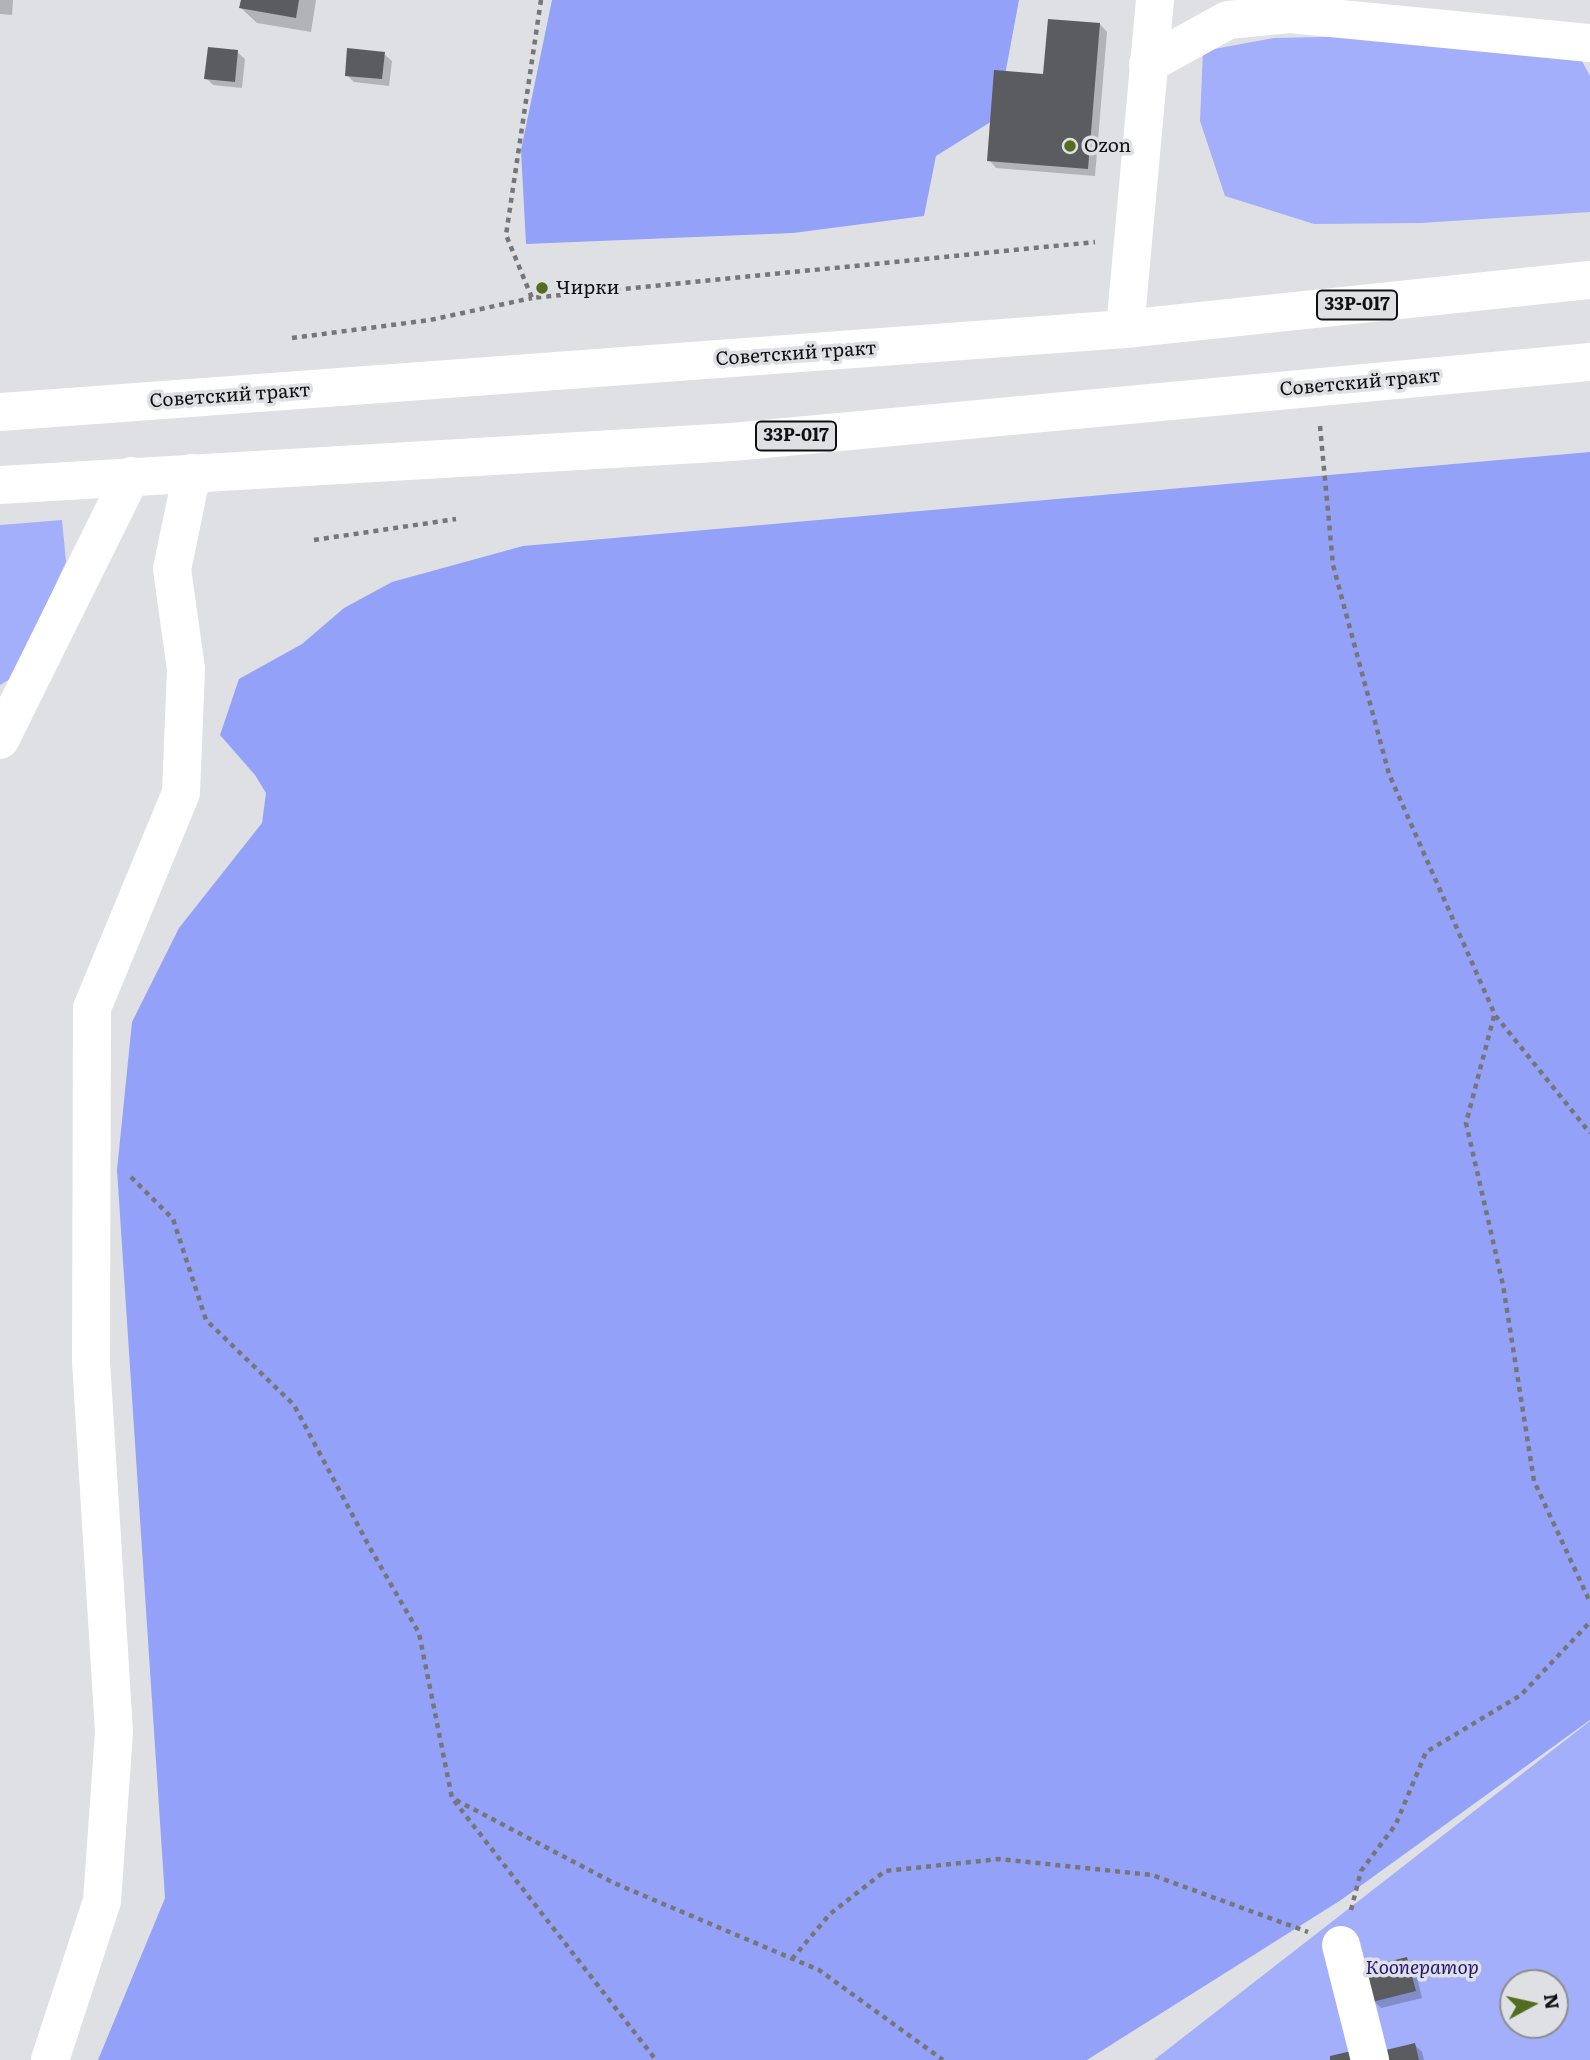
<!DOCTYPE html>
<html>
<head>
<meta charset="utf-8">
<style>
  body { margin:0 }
  #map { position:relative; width:1590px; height:2060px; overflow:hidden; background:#dfe0e4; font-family:Literata,serif }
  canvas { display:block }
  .north { position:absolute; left:1499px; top:1969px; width:70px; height:70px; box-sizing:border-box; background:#dfe0e4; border:2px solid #8c8d90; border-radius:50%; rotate:82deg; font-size:19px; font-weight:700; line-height:28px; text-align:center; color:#101011 }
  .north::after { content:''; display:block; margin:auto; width:24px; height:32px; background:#526d20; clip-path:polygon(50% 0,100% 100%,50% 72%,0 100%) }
</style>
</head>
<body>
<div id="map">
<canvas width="1590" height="2060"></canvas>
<div class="north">N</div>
</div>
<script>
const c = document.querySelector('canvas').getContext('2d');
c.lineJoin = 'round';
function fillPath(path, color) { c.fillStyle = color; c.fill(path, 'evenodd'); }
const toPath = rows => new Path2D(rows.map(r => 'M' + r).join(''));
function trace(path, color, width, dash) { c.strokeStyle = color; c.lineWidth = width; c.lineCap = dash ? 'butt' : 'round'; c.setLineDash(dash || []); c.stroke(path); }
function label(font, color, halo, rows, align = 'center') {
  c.font = font + ' Literata,serif'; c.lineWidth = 7; c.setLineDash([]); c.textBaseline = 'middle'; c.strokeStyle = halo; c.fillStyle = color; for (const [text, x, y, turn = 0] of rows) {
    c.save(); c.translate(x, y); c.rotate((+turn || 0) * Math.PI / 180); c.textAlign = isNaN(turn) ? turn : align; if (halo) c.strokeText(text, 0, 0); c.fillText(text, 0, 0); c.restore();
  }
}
fillPath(toPath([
  [1376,36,1582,61,1590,76,1590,212,1421,223,1314,224,1225,196,1200,121,1203,51,1274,38],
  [62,520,66,562,12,678,0,685,0,525],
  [1590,1721,1590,2060,1154,2060],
  [1513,1983,1555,1983,1555,2025,1513,2025]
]), '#a3affa');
fillPath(toPath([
  [552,0,1019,0,997,118,936,156,924,216,793,233,526,244,521,150],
  [1590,452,1590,1720,1341,1900,1087,2060,98,2060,165,1898,117,1170,132,1022,179,928,262,823,266,793,255,775,220,735,239,679,302,644,344,608,392,582,523,546]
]), '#94a1f8');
fillPath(toPath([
  [0,0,13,0,12,15,0,14],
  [243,0,316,0,311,32,257,23,241,8],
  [1100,24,1107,32,1095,176,996,168,989,160,1045,76],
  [237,52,245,59,242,88,213,85,206,78],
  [384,54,392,61,389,86,354,82,347,75],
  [1406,1959,1414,1966,1422,1998,1381,2008,1374,2001],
  [1415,2045,1422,2052,1424,2060,1390,2060]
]), '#0003');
fillPath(toPath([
  [241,0,299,0,296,18,239,8],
  [1048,19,1100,23,1088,169,987,161,994,70,1043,74],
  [208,47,238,50,235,82,204,79],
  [347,48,385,52,382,79,345,76],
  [1407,1957,1416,1991,1372,2002,1363,1968],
  [1415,2043,1419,2060,1388,2060,1386,2050],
  [1360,2049,1363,2060,1330,2060,1330,2056]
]), '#5b5c60');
trace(toPath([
  [541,0,506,235,532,298,1095,242],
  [292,338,430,320,532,298],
  [1320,426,1333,565,1389,774,1495,1015,1590,1133],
  [314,540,456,519],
  [1494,1016,1466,1123,1503,1285,1534,1481,1590,1602],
  [131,1177,173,1219,206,1320,294,1405,370,1548,419,1633,452,1798,656,2060],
  [456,1800,614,1883,819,1970,943,2060],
  [1351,1910,1361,1871,1396,1824,1426,1752,1521,1695,1590,1622],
  [792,1959,830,1914,885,1871,999,1859,1152,1875,1308,1932]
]), '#767679', 4.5, [5, 5]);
trace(toPath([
  [1148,64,1228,20,1290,14,1590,43],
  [1125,329,1155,0],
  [0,740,131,476],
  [1341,1945,1370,2060],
  [50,2060,102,1901,114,1732,91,1361,92,1008,181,793,186,669,172,569,192,473]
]), '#fff', 38);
trace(toPath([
  [0,412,1125,329,1590,280],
  [0,485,732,442,1590,362]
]), '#fff', 38);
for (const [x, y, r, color] of [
  [1070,146,7,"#526d20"],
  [542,288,7,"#526d20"]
]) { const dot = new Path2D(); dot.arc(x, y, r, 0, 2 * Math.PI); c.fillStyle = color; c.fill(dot); trace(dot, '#dfe0e4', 2.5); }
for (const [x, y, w] of [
  [1357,305,80],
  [796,436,80]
]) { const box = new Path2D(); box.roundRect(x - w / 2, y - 14.5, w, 29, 5); c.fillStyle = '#dfe0e4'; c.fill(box); trace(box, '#101011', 2); }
label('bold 18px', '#101011', null, [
  ["33Р-017",1357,305],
  ["33Р-017",796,436]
]);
label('19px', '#101011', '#dfe0e4', [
  ["Ozon",1084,146],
  ["Чирки",556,288]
], 'left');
label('19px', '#101011', '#dfe0e4', [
  ["Советский тракт",796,354,-4],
  ["Советский тракт",1360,383,-5],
  ["Советский тракт",230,396,-4]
]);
label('italic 19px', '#211578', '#dfe0e4', [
  ["Кооператор",1422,1968]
]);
</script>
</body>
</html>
